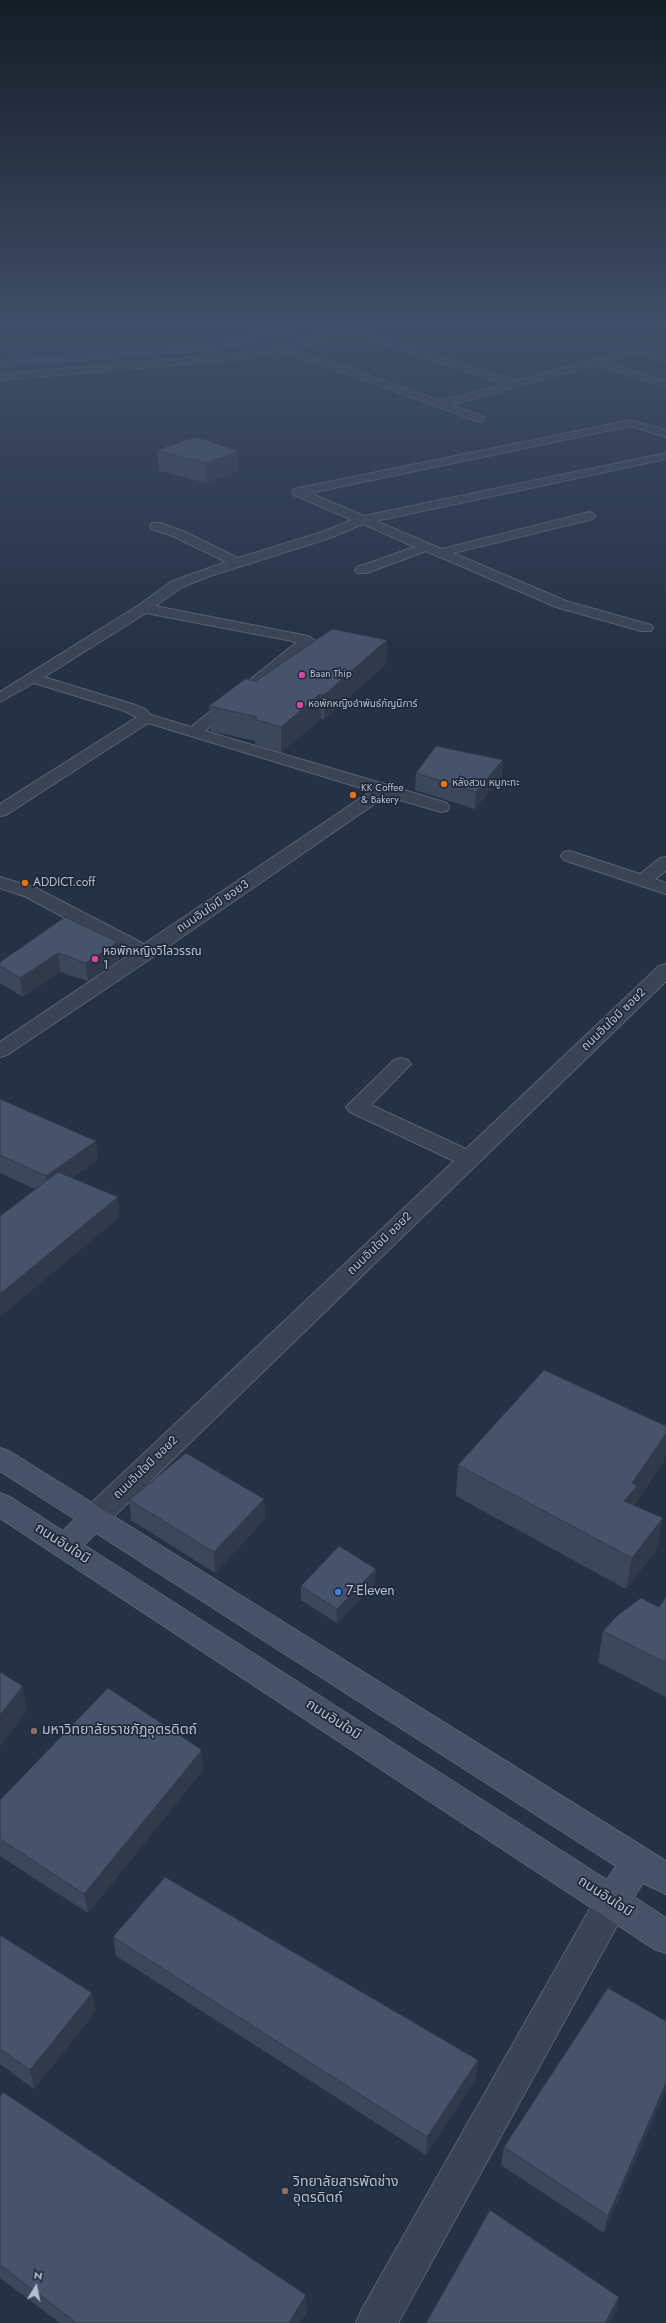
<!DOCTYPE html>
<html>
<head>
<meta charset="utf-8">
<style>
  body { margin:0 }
  #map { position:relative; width:666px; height:2323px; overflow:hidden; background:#253246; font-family:Jost,sans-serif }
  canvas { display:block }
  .north { position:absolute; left:16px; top:2267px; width:40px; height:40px; -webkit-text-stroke:3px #1e293b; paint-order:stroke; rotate:10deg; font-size:11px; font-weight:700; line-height:16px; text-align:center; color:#b7bfcf }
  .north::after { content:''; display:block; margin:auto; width:14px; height:18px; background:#b7bfcf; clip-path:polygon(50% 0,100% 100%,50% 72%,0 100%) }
</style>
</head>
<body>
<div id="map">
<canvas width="666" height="2323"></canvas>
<div class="north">N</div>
</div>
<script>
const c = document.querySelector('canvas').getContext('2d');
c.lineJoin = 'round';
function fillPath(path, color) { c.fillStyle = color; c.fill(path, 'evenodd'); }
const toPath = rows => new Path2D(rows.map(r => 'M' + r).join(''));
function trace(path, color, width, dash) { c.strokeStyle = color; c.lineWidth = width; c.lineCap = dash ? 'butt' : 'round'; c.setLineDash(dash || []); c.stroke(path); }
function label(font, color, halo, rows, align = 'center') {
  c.font = font + ' Jost,"Noto Sans Thai",sans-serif'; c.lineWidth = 3.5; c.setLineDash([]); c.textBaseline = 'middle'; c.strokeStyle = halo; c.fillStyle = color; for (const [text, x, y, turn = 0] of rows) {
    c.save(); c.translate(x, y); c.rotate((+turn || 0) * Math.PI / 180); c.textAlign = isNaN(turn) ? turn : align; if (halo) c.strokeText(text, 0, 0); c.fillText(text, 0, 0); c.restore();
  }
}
fillPath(toPath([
  [268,328,307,328,223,350,0,368,0,360,219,342]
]), '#374c6e');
const street = toPath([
  [351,328,369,328,368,330,362,331,516,381,636,348,666,356,666,362,636,354,605,362,666,381,666,387,594,365,451,405,484,417,484,421,480,422,329,367,277,351,244,359,0,380,0,374,244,353,351,328],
  [351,334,505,384,441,401,335,363,288,349,351,334],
  [631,420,666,430,666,437,631,426,310,493,364,516,666,453,666,459,376,521,442,549,589,512,593,513,595,516,593,519,453,553,566,601,651,625,653,628,651,631,641,631,556,607,426,551,367,573,357,573,355,570,357,567,415,547,363,524,330,538,210,576,182,587,155,606,308,636,315,640,205,731,391,786,447,803,449,807,447,811,441,812,386,796,153,957,7,1055,0,1057,0,1042,132,953,24,896,0,888,0,877,36,888,144,944,371,791,148,723,6,815,0,816,0,804,137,717,122,710,34,683,0,702,0,692,139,605,172,581,226,562,175,537,152,529,150,526,152,523,160,523,183,531,238,558,322,532,352,520,294,495,292,492,294,489,631,420],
  [146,613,297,642,191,727,151,715,145,709,132,704,44,677,146,613],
  [570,851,640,874,660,858,666,857,666,871,655,879,666,883,666,894,564,860,561,856,564,852,570,851],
  [666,964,666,981,104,1526,94,1529,84,1526,80,1518,84,1510,454,1161,350,1112,346,1107,394,1060,401,1058,408,1060,411,1064,371,1105,466,1149,659,966,666,964],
  [612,1886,624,1891,629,1902,624,1913,398,2323,356,2323,362,2309,600,1891,612,1886]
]);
const secondary = toPath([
  [0,1448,9,1451,666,1861,666,1894,643,1883,634,1897,666,1918,666,1953,654,1949,0,1518,0,1493,10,1497,63,1531,75,1519,0,1471,0,1448],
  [96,1533,616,1866,607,1880,84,1545,96,1533]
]);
trace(street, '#586273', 2);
trace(secondary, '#586273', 2);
fillPath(street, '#3a4455');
fillPath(secondary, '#475269');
fillPath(toPath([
  [157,450,239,451,239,471,207,483,159,471],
  [387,640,386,664,324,719,321,719,281,752,255,744,255,741,211,731,209,706,256,681],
  [416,773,502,776,475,809,415,790],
  [118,942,119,960,88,981,60,972,23,997,0,983,0,962],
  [0,1099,96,1141,98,1160,72,1178,120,1217,35,1189,0,1173],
  [665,1459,634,1505,657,1549,626,1589,456,1496,458,1465],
  [264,1499,265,1519,215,1573,131,1520,129,1500],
  [375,1584,337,1623,301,1600,301,1586],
  [666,1597,666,1697,598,1662,603,1631,659,1607],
  [203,1770,88,1913,0,1856,0,1800],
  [0,1935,92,1993,95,2012,34,2089,0,2064],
  [113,1937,478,2060,476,2078,426,2155,116,1956],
  [666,2021,604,2233,501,2165,504,2147],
  [0,2097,307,2311,300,2323,60,2323,0,2278]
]), '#3c475c');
fillPath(toPath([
  [239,451,239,471,207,483,206,463],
  [387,640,386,664,324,719,324,695],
  [320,694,321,719,281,752,281,727],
  [503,760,502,776,475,809,476,792],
  [118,942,119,960,88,981,86,963],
  [58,953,60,972,23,997,20,978],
  [96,1141,98,1160,48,1195,46,1176],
  [118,1197,120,1217,0,1317,0,1294],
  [666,1434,666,1455,665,1459,634,1504,632,1517,624,1501,632,1483],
  [264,1499,265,1519,215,1573,214,1552],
  [663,1518,657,1549,626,1589,632,1558],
  [376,1569,375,1584,337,1623,337,1609],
  [23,1686,27,1711,0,1747,0,1715],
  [202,1750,203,1770,88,1913,84,1894],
  [92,1993,95,2012,34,2089,30,2070],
  [478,2060,476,2078,426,2155,427,2137],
  [666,2083,666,2091,604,2233,608,2216],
  [306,2295,307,2311,300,2323,289,2323],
  [619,2297,615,2314,610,2323,605,2323]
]), '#313a4b');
const building = toPath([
  [196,437,239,451,206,463,157,450,196,437],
  [332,629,387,640,324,695,320,694,281,727,254,719,257,717,209,706,245,679,256,681,332,629],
  [436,746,503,760,476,792,416,773,436,746],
  [65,917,118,942,86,963,58,953,20,978,0,966,0,962,65,917],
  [0,1099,96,1141,46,1176,0,1155,0,1099],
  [58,1172,118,1197,0,1294,0,1216,58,1172],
  [544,1370,666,1426,666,1434,632,1483,637,1486,624,1501,663,1518,632,1558,458,1465,544,1370],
  [186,1453,264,1499,214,1552,129,1500,186,1453],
  [339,1546,376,1569,337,1609,301,1586,339,1546],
  [666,1597,666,1663,603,1631,618,1615,641,1598,659,1607,666,1597],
  [0,1672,23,1686,0,1715,0,1672],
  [108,1688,202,1750,84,1894,0,1839,0,1800,108,1688],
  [165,1877,478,2060,427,2137,113,1937,165,1877],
  [0,1935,92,1993,30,2070,0,2049,0,1935],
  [608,1988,666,2021,666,2083,608,2216,504,2147,608,1988],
  [3,2092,306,2295,289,2323,77,2323,0,2265,0,2097,3,2092],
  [490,2210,619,2297,605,2323,426,2323,490,2210]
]);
fillPath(building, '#46536b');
trace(building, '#313a4b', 1);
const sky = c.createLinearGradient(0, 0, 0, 653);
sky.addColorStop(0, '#141c26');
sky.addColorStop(0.5, '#404f68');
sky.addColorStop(1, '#404f6800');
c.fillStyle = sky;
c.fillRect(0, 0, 666, 653);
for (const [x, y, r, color] of [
  [302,675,4,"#d1479c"],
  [300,705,4,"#d1479c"],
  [444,784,4,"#e8710a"],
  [353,795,4,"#e8710a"],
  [25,883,4,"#e8710a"],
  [95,959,4,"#d1479c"],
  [338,1592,4,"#3f7fe0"],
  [34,1731,4,"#8d6e63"],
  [285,2191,4,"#8d6e63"]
]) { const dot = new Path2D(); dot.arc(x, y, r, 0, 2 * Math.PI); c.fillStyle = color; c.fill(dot); trace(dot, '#1e293b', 1.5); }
label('10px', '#b7bfcf', '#1e293b', [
  ["Baan Thip",310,675],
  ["หอพักหญิงอำพันธ์กัญนิการ์",308,705],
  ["หลังสวน หมูกะทะ",452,784],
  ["KK Coffee",361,789],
  ["& Bakery",361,801]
], 'left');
label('12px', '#b7bfcf', '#1e293b', [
  ["ADDICT.coff",33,883],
  ["หอพักหญิงวิไลวรรณ",103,952],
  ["1",103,966]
], 'left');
label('12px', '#b7bfcf', '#1e293b', [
  ["ถนนอินใจมี ซอย3",213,907,-34],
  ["ถนนอินใจมี ซอย2",614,1020,-44],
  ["ถนนอินใจมี ซอย2",380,1244,-44],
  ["ถนนอินใจมี ซอย2",146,1468,-44]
]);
label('14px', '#b7bfcf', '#1e293b', [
  ["ถนนอินใจมี",62,1544,33],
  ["ถนนอินใจมี",333,1720,33],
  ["ถนนอินใจมี",605,1897,33]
]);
label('14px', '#b7bfcf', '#1e293b', [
  ["7-Eleven",346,1592],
  ["มหาวิทยาลัยราชภัฏอุตรดิตถ์",42,1731],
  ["วิทยาลัยสารพัดช่าง",293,2183],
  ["อุตรดิตถ์",293,2199]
], 'left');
</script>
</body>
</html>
